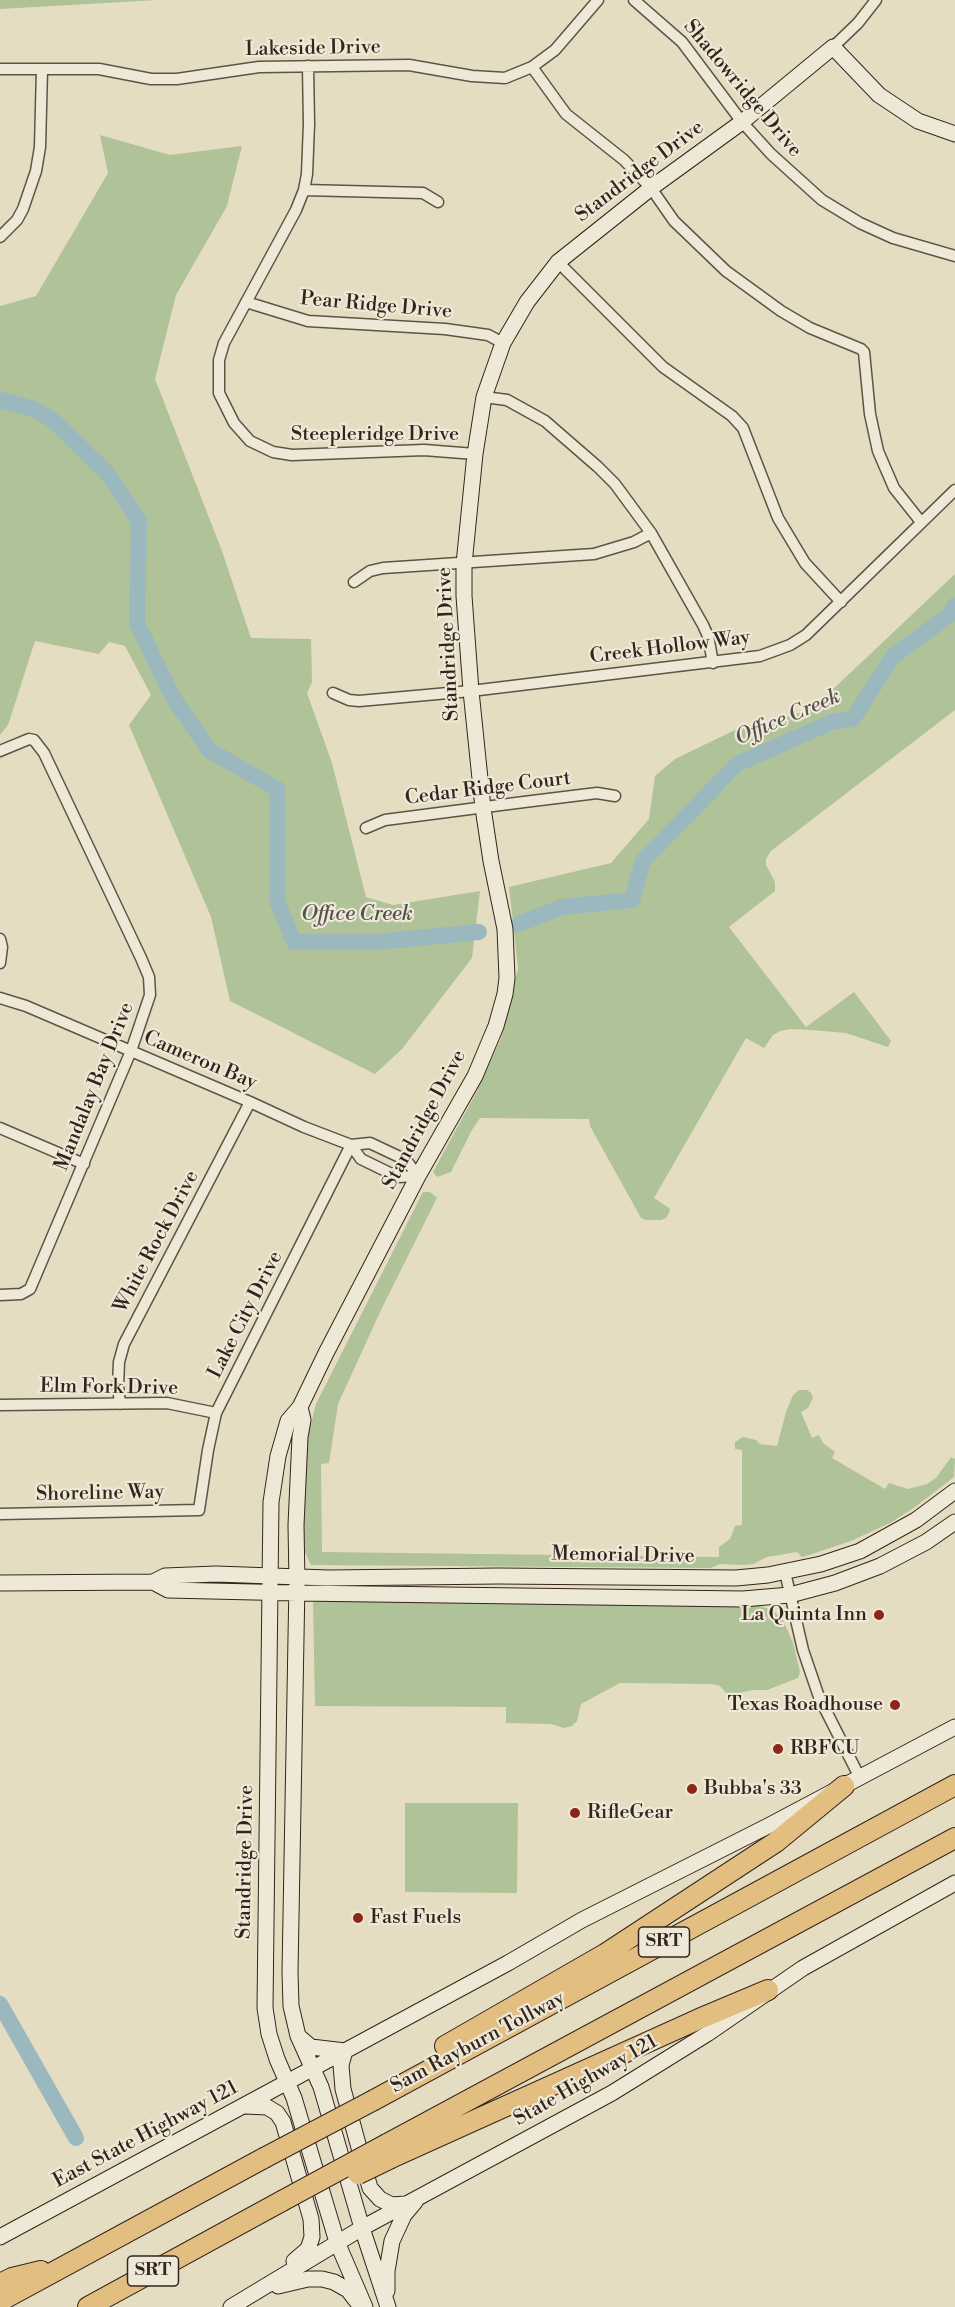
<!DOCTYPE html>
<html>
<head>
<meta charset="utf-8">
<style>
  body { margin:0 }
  canvas { display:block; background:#e5ddc2 }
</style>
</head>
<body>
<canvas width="955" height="2307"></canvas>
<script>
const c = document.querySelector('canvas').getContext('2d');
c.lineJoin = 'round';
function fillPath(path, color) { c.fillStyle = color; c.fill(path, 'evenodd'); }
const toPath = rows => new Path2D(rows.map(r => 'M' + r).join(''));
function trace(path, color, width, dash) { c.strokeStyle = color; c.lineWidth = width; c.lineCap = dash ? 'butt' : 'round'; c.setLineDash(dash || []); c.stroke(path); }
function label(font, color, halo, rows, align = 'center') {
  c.font = font + ' "Libre Bodoni",serif'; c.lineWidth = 4.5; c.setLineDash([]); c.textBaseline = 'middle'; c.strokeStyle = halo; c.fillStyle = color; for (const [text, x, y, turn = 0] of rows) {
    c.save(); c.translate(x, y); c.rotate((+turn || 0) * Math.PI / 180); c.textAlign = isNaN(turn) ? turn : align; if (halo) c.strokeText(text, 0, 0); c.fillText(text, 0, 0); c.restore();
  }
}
fillPath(toPath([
  [0,0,158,0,0,9],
  [100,135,170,155,242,146,227,206,176,295,155,379,222,551,251,638,311,639,312,682,307,693,332,763,366,897,393,905,480,891,472,958,402,1049,375,1074,230,1001,211,917,129,725,151,695,125,646,109,642,99,654,35,641,8,725,0,735,0,306,36,296,108,173],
  [955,574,955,710,771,851,766,859,766,865,775,882,775,891,729,927,806,1027,854,992,891,1041,888,1047,846,1033,811,1030,791,1029,780,1031,773,1035,764,1048,746,1038,654,1198,669,1208,670,1211,666,1218,661,1220,646,1220,641,1218,590,1126,589,1119,480,1118,472,1130,451,1172,437,1177,433,1172,476,1093,501,1038,518,968,509,887,611,863,649,819,655,776,675,759,737,729,811,710],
  [423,1192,430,1192,437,1198,381,1310,338,1404,329,1463,321,1464,322,1552,719,1557,719,1547,730,1539,735,1526,742,1525,742,1450,735,1449,735,1442,743,1437,756,1440,760,1444,777,1446,786,1412,793,1395,799,1390,807,1390,811,1393,813,1398,808,1408,801,1412,812,1438,819,1435,823,1443,835,1452,832,1458,885,1489,889,1483,908,1489,927,1484,936,1478,951,1457,955,1459,954,1477,915,1507,890,1523,851,1541,809,1555,802,1557,797,1552,767,1557,753,1564,744,1565,720,1564,711,1568,311,1565,303,1548,304,1466,308,1435,316,1404],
  [313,1600,752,1603,774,1611,783,1620,793,1643,800,1672,798,1678,767,1690,752,1690,732,1695,727,1694,720,1686,712,1684,620,1683,581,1704,577,1721,572,1726,564,1728,551,1724,506,1723,506,1707,315,1706],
  [405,1803,518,1803,517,1893,405,1892]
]), '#afc298');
trace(toPath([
  [0,400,34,409,54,421,108,474,139,521,137,623,172,696,209,750,277,789,277,901,294,942,388,941,479,932],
  [519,924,562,907,632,900,643,861,737,764,832,722,853,719,893,656,948,616,955,605],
  [0,2004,76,2138]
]), '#9cb8bf', 16);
const street = toPath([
  [634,0,682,42,742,122,771,154,822,200,860,223,893,238,955,256],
  [833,47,858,23,876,0],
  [308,66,309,124,307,174,304,190,296,210,224,343,219,360,219,393,234,423,250,441,273,452,292,455,424,450,475,454],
  [532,67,566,114,624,160,651,188,674,221,726,271,781,311,810,328,861,349,864,352,870,414,878,451,894,488,921,522],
  [0,69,99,69,151,79,177,79,259,67,409,65,472,76,505,78,532,67,555,50,598,0],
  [304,190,423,193,438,202],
  [0,237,17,220,23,209,36,171,40,147,42,69],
  [558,262,663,367,732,416,743,428,778,518,805,563,841,602],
  [246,302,308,321,445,329,488,335,503,343],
  [484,397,507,400,545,421,598,467,615,484,651,533,703,625,708,636,713,663],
  [354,582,370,571,383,568,594,554,634,542,651,533],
  [333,693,349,700,359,701,471,691,760,656,790,645,806,635,955,490],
  [0,751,29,739,34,740,44,753,141,958,149,977,150,995,131,1051,30,1289,21,1294,0,1295],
  [366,828,385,820,524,802,597,793,615,796],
  [0,939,2,947,0,963],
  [0,998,26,1006,250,1102,304,1127,351,1145,370,1143,406,1160,418,1176],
  [0,1128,84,1164],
  [351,1145,361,1159,398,1177,418,1176],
  [120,1404,118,1386,119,1362,124,1344,250,1102],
  [0,1405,167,1403,216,1413],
  [0,1514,199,1510,208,1450,216,1413,351,1145],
  [785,1572,803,1650,819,1697,860,1778]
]);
const secondary = toPath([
  [300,1407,303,1420,300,1437,296,1525,297,1582,290,1972,291,2006,298,2036,321,2087,362,2228,388,2307],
  [153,1582,165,1576,216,1574,328,1578,498,1576,736,1578,768,1575,821,1564,860,1551,916,1520,955,1491],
  [0,1583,153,1582,168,1590,297,1593,743,1599,790,1595,835,1583,880,1566,926,1542,955,1522],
  [298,2036,311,2047,345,2051],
  [345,2051,341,2065,343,2089,370,2188,380,2199,392,2205,405,2204],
  [245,2106,267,2107,277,2113,283,2122,311,2219,312,2237,308,2249,294,2261],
  [0,2237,508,1963,582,1920,768,1826,955,1727],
  [278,2286,308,2279,322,2279,334,2282,348,2290,358,2303],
  [387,2291,387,2271,392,2241,404,2215,415,2202],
  [231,2307,362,2228,612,2093,707,2034,803,1968,955,1883],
  [365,2307,337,2242,294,2098,277,2059,269,2034,265,2008,271,1502,278,1456,288,1421,300,1407,326,1353,418,1176,475,1076,496,1026,505,994,507,978,505,929,491,861,483,808,471,691,464,596,464,564,475,454,484,397,503,343,527,302,558,262,651,188,742,122,833,47,879,95,918,121,955,134]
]);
const highway = toPath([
  [445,2046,605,1954,776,1842,844,1786],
  [374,2100,955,1785],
  [387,2144,955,1838],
  [391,2158,699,2019,768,1990],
  [0,2284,12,2278,41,2271],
  [0,2301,264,2158],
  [88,2307,282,2201]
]);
trace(street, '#615246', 13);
trace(secondary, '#35241d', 17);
trace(highway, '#35241d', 22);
trace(street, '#eee9d7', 10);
trace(secondary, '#eee9d7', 15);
trace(highway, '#e2be81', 20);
const highwayBridge = toPath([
  [264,2158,374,2100],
  [358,2174,391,2158],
  [282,2201,387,2144]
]);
trace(highwayBridge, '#35241d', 22, []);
trace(highwayBridge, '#e2be81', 20);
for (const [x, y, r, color] of [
  [879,1615,6,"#8f2418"],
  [895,1705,6,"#8f2418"],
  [778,1749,6,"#8f2418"],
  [692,1789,6,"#8f2418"],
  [575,1813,6,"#8f2418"],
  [358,1918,6,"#8f2418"]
]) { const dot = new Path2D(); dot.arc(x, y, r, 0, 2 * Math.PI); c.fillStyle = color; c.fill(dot); trace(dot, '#eee9d7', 2); }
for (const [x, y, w] of [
  [664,1942,51],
  [153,2271,51]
]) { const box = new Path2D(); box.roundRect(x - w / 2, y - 15, w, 30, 4.5); c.fillStyle = '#eee9d7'; c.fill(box); trace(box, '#35241d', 1.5); }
label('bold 18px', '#35241d', null, [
  ["SRT",664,1942],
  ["SRT",153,2271]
]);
label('20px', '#35241d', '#eee9d7', [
  ["Lakeside Drive",313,49,-1],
  ["Shadowridge Drive",742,89,50],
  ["Standridge Drive",640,172,-37],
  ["Pear Ridge Drive",376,306,5],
  ["Steepleridge Drive",375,435],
  ["Standridge Drive",449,644,-93],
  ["Creek Hollow Way",670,648,-7],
  ["Cedar Ridge Court",488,789,-7],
  ["Cameron Bay",200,1061,23],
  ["Mandalay Bay Drive",95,1087,-68],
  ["Standridge Drive",425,1120,-62],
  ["White Rock Drive",157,1242,-62],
  ["Lake City Drive",246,1315,-63],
  ["Elm Fork Drive",109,1388,1],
  ["Shoreline Way",100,1494,-1],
  ["Memorial Drive",623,1556,1],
  ["Standridge Drive",246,1862,-89],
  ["Sam Rayburn Tollway",478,2043,-28],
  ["State Highway 121",586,2081,-30],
  ["East State Highway 121",146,2135,-28]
]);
label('20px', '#35241d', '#eee9d7', [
  ["La Quinta Inn",867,1615,"right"],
  ["Texas Roadhouse",883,1705,"right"],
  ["RBFCU",790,1749],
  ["Bubba's 33",704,1789],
  ["RifleGear",587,1813],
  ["Fast Fuels",370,1918]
], 'left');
label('italic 21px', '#54504e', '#eee9d7', [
  ["Office Creek",788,718,-23],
  ["Office Creek",357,915]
]);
</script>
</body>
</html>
